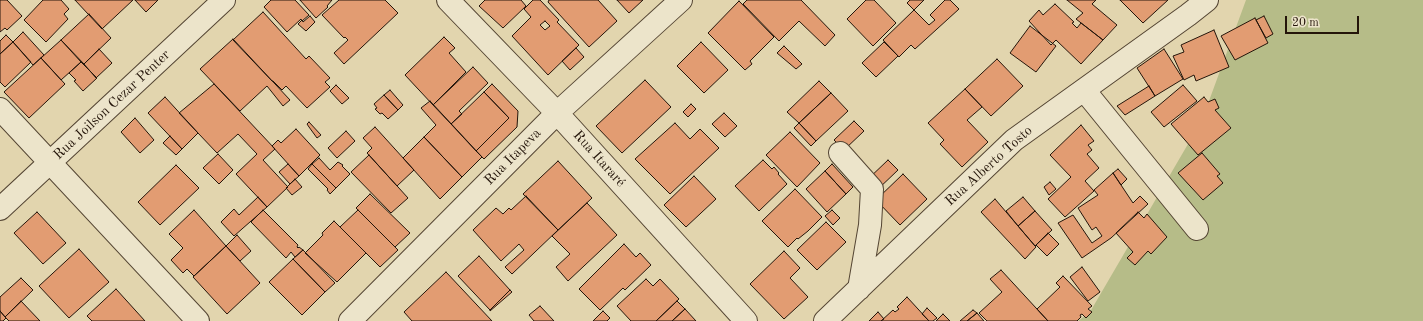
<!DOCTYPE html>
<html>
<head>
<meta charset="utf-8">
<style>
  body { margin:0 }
  #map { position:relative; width:1423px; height:321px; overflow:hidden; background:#e2d5ae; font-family:"Old Standard TT",serif }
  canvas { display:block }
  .scale { position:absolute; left:1285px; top:16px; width:74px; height:18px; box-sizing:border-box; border:2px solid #24150a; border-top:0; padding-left:5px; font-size:12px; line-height:14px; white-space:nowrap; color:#24150a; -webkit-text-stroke:3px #ece4ca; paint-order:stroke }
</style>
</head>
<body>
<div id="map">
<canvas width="1423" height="321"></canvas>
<div class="scale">20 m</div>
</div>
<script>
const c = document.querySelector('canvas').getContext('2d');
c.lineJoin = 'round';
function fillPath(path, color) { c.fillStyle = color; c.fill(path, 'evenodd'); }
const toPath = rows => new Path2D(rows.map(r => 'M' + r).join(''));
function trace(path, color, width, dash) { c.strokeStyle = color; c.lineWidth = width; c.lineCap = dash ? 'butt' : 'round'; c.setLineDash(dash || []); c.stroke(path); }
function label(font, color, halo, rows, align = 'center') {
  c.font = font + ' "Old Standard TT",serif'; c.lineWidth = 3.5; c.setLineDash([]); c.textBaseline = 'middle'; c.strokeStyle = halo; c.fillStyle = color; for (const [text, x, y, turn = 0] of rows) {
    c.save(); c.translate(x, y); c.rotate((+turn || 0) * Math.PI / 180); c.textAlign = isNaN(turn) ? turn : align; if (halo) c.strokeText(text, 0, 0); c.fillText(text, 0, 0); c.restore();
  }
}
fillPath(toPath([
  [1246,0,1423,0,1423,321,1078,321,1090,312,1202,120]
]), '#b6bc88');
const building = toPath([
  [0,0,7,0,22,16,7,30,5,28,0,32,0,0],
  [43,0,61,0,69,9,64,14,68,19,46,42,24,20,43,0],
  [75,0,133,0,102,29,75,0],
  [135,0,158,0,146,12,135,0],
  [271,0,295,0,309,15,302,21,301,19,287,32,264,7,271,0],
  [300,0,332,0,327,6,328,7,316,18,300,0],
  [339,0,385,0,398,13,344,64,334,53,348,40,345,37,344,38,322,15,339,0],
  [485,0,521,0,526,6,503,28,479,6,485,0],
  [533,0,540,0,559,20,557,22,579,45,548,75,512,36,531,17,524,9,533,0],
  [549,0,598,0,617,21,589,47,548,2,549,0],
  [617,0,643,0,629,13,617,0],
  [747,0,801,0,835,35,825,46,799,21,779,41,743,4,747,0],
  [866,0,874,0,896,23,873,46,847,19,866,0],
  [910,0,924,0,914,10,907,3,910,0],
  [945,0,950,0,959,9,915,49,911,45,899,57,883,40,914,10,929,25,935,20,930,15,945,0],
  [1067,0,1096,0,1092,4,1117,25,1103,40,1076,19,1083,13,1067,0],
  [1120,0,1168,0,1143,23,1120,0],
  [739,1,774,37,750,61,752,64,745,70,708,33,739,1],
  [1055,4,1074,22,1072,23,1077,28,1081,23,1103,40,1081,64,1056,40,1051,45,1029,21,1039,10,1043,15,1055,4],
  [263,12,306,59,309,56,330,78,325,82,330,87,307,108,286,86,282,90,273,81,272,81,233,40,263,12],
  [89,14,111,38,84,64,61,40,89,14],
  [310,16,315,22,306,31,298,24,302,20,303,22,310,16],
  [1264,16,1273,34,1266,38,1256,20,1264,16],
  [1255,18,1268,43,1235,60,1221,36,1255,18],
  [545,21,550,26,545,30,540,25,545,21],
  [1030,26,1056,46,1036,72,1010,53,1030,26],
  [1214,30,1229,67,1196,81,1194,75,1184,80,1173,56,1184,52,1181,45,1214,30],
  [23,32,44,55,33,65,13,42,23,32],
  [6,35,13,42,0,54,0,41,6,35],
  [444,37,455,48,449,53,466,72,433,105,405,75,444,37],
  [233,39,290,100,283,106,267,86,240,111,200,69,233,39],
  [61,40,81,62,61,80,41,58,61,40],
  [13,42,31,62,5,87,0,82,0,54,13,42],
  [701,42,728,70,704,93,677,66,701,42],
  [884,42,898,56,876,77,862,63,884,42],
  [784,46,802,64,796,69,777,53,784,46],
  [576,48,584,57,570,70,562,61,576,48],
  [99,49,112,63,96,78,84,64,99,49],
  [1164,49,1183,79,1155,96,1137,68,1164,49],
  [41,58,65,84,29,118,4,92,41,58],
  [997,59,1023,86,991,116,965,89,997,59],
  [81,62,97,78,83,91,74,81,76,80,69,73,81,62],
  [473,67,488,83,459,111,462,114,451,124,433,105,473,67],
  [645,80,671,107,622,153,596,126,645,80],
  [819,81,831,93,799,123,787,112,819,81],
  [214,84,275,149,263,160,288,187,267,207,236,174,257,154,238,134,217,153,179,113,214,84],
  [492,84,518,111,517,127,484,159,476,151,509,118,484,92,492,84],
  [336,85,349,98,342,104,330,91,336,85],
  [1183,85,1197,101,1164,127,1151,112,1183,85],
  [1149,86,1155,96,1125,115,1117,106,1149,86],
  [965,89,982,107,967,120,988,142,962,167,940,144,944,140,928,123,965,89],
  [390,90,403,105,398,110,384,95,390,90],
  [484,92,509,118,476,151,451,124,484,92],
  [831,93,848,111,816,141,799,123,831,93],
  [384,95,398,110,388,119,382,113,380,114,375,109,377,108,374,104,384,95],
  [165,97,198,133,182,149,148,113,165,97],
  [1204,97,1208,102,1215,99,1219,108,1215,110,1231,128,1198,155,1171,124,1204,97],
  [430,101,482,157,462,177,424,137,436,125,421,108,430,101],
  [691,104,696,109,688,117,683,112,691,104],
  [724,113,737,126,725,137,712,124,724,113],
  [135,118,154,140,140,153,121,132,135,118],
  [854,121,864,131,844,150,834,140,854,121],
  [309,122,321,135,317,138,309,127,307,124,309,122],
  [675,123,690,139,700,129,719,148,670,194,635,159,675,123],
  [799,123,816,141,811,146,794,128,799,123],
  [1081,125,1094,141,1088,145,1092,150,1087,154,1099,168,1085,181,1094,191,1065,217,1048,199,1071,177,1050,155,1081,125],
  [375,127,414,170,397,186,367,153,372,148,363,138,375,127],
  [296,129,320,155,299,176,272,146,278,140,281,143,296,129],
  [346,131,355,141,337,158,328,148,346,131],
  [790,132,820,163,797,187,766,155,790,132],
  [170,136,182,149,176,155,163,143,170,136],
  [424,137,462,177,440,199,403,158,424,137],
  [1202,153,1220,174,1217,176,1223,183,1203,200,1178,173,1202,153],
  [218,154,233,170,219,184,203,168,218,154],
  [369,155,408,198,391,213,351,172,369,155],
  [319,158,330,170,338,162,343,165,342,166,350,174,336,188,312,164,319,158],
  [763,160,772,169,774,167,779,173,778,174,787,184,759,211,735,186,763,160],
  [888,160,898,170,876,191,866,181,888,160],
  [558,161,592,198,558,230,523,194,558,161],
  [288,164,299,176,290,184,279,172,288,164],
  [312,164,336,188,330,194,327,190,328,189,308,169,312,164],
  [832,164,853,187,846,194,825,171,832,164],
  [176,165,199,188,160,225,138,202,176,165],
  [1118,169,1127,179,1121,185,1113,173,1118,169],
  [825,171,846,194,827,212,806,189,825,171],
  [1113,173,1133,203,1140,196,1148,204,1111,238,1082,258,1058,223,1073,215,1092,243,1102,236,1096,227,1092,230,1078,208,1098,195,1094,190,1113,173],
  [903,174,927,199,900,225,876,200,903,174],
  [694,176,716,199,686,227,664,205,694,176],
  [295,179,302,187,292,195,286,188,295,179],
  [1050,182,1056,189,1049,195,1044,187,1050,182],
  [795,189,822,217,808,231,798,239,797,238,788,247,762,221,795,189],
  [370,194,410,233,395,247,356,208,370,194],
  [526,196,558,230,512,274,505,267,524,250,519,244,501,261,473,230,496,208,503,214,509,208,511,210,526,196],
  [258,197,267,207,234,236,221,222,234,209,239,215,258,197],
  [1023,197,1035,211,1018,226,1006,211,1023,197],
  [995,199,1036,247,1025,259,981,212,995,199],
  [587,203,617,235,568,281,556,267,570,254,552,236,587,203],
  [194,210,226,246,194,276,187,269,183,273,171,260,183,248,169,234,194,210],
  [263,210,298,245,297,247,298,248,299,247,303,250,295,257,291,252,286,258,251,222,263,210],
  [358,210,398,250,380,267,340,227,358,210],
  [832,210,840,218,833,225,825,216,832,210],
  [1035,211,1052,230,1035,246,1018,226,1035,211],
  [37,212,66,243,43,264,14,233,37,212],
  [1138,212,1144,218,1147,214,1167,237,1151,254,1148,251,1135,265,1127,258,1133,252,1116,233,1138,212],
  [334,221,366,253,337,282,305,253,323,235,322,233,334,221],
  [826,222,846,242,817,270,797,250,826,222],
  [1048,233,1059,244,1047,256,1036,245,1048,233],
  [237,235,251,251,240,261,226,246,237,235],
  [624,244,636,257,640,253,651,265,625,290,623,288,600,310,579,289,624,244],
  [226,246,260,283,227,314,193,277,226,246],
  [79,249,109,282,69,318,39,286,79,249],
  [303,250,335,283,325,292,293,259,303,250],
  [784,251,800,268,790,278,808,297,784,319,750,284,784,251],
  [479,256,510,290,490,310,458,276,479,256],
  [293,259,325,292,302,315,269,282,293,259],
  [1082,267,1100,292,1088,301,1070,277,1082,267],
  [1001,270,1048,321,987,321,979,313,1002,292,990,279,1001,270],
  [446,272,492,321,412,321,404,312,446,272],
  [1063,276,1092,306,1088,309,1092,312,1086,318,1082,314,1080,315,1081,317,1077,321,1048,321,1037,309,1060,287,1056,283,1063,276],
  [21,278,33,290,5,317,0,311,0,297,21,278],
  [646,279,653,286,660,279,679,299,656,321,631,321,617,306,646,279],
  [116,289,145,321,92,321,87,316,116,289],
  [510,290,512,292,490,311,490,310,510,290],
  [907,297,929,321,881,321,893,310,895,312,899,309,897,307,907,297],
  [21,301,40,321,9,321,5,317,21,301],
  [677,301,685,309,672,321,656,321,677,301],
  [540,306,554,321,534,321,529,315,540,306],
  [927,308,937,318,933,321,929,321,922,314,927,308],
  [685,309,696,321,672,321,685,309],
  [973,310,977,313,967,321,960,321,973,310],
  [0,311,6,318,3,321,0,321,0,311],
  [603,311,610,318,607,321,593,321,603,311],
  [878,312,884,319,881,321,869,321,878,312],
  [977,313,984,321,967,321,977,313],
  [943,314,950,321,936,321,943,314]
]);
fillPath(building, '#e29c72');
trace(building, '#24150a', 1);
const minor = toPath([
  [448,0,557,113,746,321],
  [1084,90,1197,229],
  [0,109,198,321],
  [840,153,872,189,870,225,859,289],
  [0,209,224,0],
  [350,321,557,113,681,0],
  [825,321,1014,140,1188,15,1207,0]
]);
trace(minor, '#544533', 24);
trace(minor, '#ece4ca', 22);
label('14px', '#24150a', '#ece4ca', [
  ["Rua Joilson Cezar Penter",112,105,-43],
  ["Rua Itapeva",513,157,-45],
  ["Rua Itararé",599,159,48],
  ["Rua Alberto Tosto",989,166,-42]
]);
</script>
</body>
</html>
